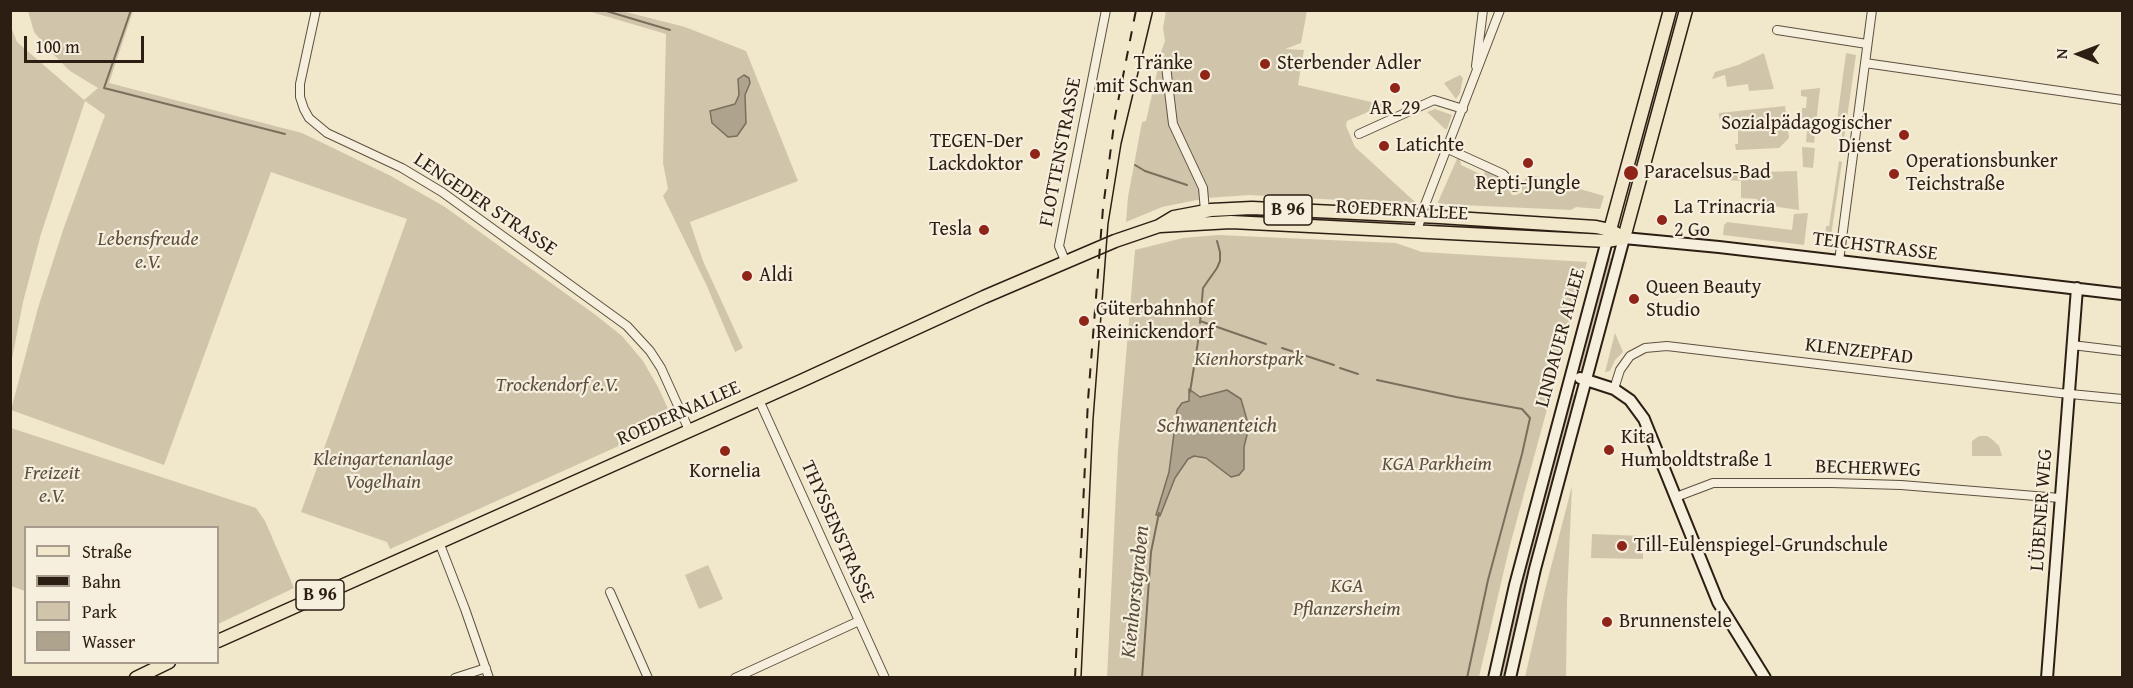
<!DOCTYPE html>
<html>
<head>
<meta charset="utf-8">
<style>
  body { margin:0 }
  #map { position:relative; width:2133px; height:688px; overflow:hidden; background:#f1e7ca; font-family:"Gentium Book Plus",serif }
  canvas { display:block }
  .frame { position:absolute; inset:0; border:12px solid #2d1e13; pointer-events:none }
  .legend { position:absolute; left:24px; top:526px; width:195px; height:138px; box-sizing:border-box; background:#f6efdd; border:2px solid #a69b8c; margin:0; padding:8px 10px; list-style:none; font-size:18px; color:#2d1e13 }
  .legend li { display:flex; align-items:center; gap:12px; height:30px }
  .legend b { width:30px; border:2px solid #a69b8c }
  .north { position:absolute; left:2049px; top:24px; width:60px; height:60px; -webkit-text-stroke:4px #f6efdd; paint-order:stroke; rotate:271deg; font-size:16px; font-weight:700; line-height:24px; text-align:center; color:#2d1e13 }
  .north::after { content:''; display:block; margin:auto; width:21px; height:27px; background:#2d1e13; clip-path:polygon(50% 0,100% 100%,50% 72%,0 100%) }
  .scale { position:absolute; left:24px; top:36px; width:120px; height:27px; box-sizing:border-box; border:3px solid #2d1e13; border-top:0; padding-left:8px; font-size:18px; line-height:21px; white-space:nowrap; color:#2d1e13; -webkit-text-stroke:4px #f6efdd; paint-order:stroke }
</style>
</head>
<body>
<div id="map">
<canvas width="2133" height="688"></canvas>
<div class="frame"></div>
<ul class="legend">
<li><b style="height:8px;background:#f1e7ca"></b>Straße</li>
<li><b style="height:8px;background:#2d1e13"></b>Bahn</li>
<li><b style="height:16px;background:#d0c5ab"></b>Park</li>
<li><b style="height:16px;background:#aea38c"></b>Wasser</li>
</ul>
<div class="north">N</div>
<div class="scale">100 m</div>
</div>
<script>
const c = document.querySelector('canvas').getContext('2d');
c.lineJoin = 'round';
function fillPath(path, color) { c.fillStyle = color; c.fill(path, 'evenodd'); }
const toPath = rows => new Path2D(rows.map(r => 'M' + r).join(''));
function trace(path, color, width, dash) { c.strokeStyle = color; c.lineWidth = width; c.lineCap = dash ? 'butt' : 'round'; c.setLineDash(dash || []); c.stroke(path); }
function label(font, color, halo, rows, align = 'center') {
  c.font = font + ' "Gentium Book Plus",serif'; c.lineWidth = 4.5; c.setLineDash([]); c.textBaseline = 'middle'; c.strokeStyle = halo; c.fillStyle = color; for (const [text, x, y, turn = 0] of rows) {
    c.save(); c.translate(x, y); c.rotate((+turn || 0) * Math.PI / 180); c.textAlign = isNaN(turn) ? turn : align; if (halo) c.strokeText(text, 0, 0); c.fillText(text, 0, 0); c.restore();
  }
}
fillPath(toPath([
  [28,11,133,11,109,83,302,133,389,175,445,207,597,316,622,336,643,361,658,387,669,411,663,426,390,549,387,542,301,512,407,219,271,172,164,465,11,410,38,308,63,230,105,115,85,101,41,234,23,302,11,364,11,27,17,42,84,100,98,88,70,71,50,51,34,32],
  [588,11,622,11,685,27,746,51,798,181,690,222,703,261,743,348,735,352,706,284,663,196,668,189,663,163,666,34],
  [738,79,750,83,745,95,746,123,712,123,710,112,735,104,739,95],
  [1166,11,1307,11,1301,43,1285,49,1304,50,1298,85,1384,105,1347,121,1346,126,1355,147,1415,202,1414,204,1249,195,1207,198,1162,207,1126,222,1128,197,1142,122,1146,121,1158,68,1165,54,1161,52,1165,41,1163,28],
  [1672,18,1680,20,1641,163,1633,161],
  [1764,53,1774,89,1749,91,1748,84,1727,87,1725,75,1712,79,1715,72,1738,65],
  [1846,53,1856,55,1844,139,1842,139,1842,129,1836,128],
  [1460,75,1463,78,1460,93,1456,99,1444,83],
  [1820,88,1814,143,1806,142,1807,130,1801,130,1802,108,1806,108,1807,97,1801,96,1801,90],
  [1785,106,1789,138,1779,148,1736,150,1735,144,1738,144,1738,119,1720,120,1719,116,1719,113],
  [1435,109,1452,115,1447,129,1445,129,1427,112],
  [1802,147,1815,148,1813,168,1803,167],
  [1457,159,1460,159,1461,165,1484,176,1485,169,1501,177,1512,195,1516,195,1522,192,1522,183,1529,174,1604,196,1600,209,1576,207,1571,210,1439,204,1438,202],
  [1839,161,1842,162,1829,249,1824,248,1826,226,1829,226],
  [1797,171,1799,210,1758,204,1757,199,1741,198,1741,181,1727,180,1723,173],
  [1808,213,1804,245,1723,235,1724,225,1727,222,1792,230,1794,214],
  [1286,214,1404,221,1401,226,1286,220],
  [1436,222,1592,231,1591,235,1434,228],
  [1218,235,1396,243,1422,252,1587,262,1509,549,1479,677,1107,678,1118,450,1135,250,1183,238],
  [1607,258,1612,258,1593,326,1592,343,1583,372,1580,370,1587,342,1588,331],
  [1615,333,1623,352,1615,360,1610,371,1605,372],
  [1570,393,1578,396,1507,677,1498,678,1506,637],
  [11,428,256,508,265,521,294,588,218,624,218,528,26,528,25,591,11,586],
  [1979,436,1987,436,1993,440,1999,446,2002,456,1972,456,1972,441],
  [1572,486,1567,601,1566,677,1525,677,1544,594],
  [1592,534,1643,536,1643,559,1591,558],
  [708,565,723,599,699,609,685,575]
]), '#d0c5ab');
const water = toPath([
  [744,75,749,78,750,83,745,95,746,123,737,136,728,137,712,123,710,111,735,104,739,95,738,79,744,75],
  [1189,389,1200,397,1227,390,1241,399,1249,427,1244,447,1244,469,1239,475,1231,477,1206,458,1194,456,1188,459,1175,478,1160,516,1156,515,1169,472,1177,410,1182,403,1189,401,1189,389]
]);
fillPath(water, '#aea38c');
trace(water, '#7a6e5c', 1.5);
trace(toPath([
  [131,10,104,88,285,134],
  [603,10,670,30],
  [1135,165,1145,171,1187,185],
  [1200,321,1266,344],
  [1200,323,1203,288,1217,268,1220,261,1220,252,1217,241],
  [1282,348,1334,365],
  [1340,368,1358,374],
  [1377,380,1456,397,1522,409,1530,418,1522,454,1488,580,1467,678],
  [1190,392,1199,335],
  [1142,678,1151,552,1159,513]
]), '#7a6e5c', 2);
const street = toPath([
  [316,10,300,84,300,97,304,109,309,118,327,133,402,168,442,192,627,326,650,351,661,368,689,430],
  [1777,30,1867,44],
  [1865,63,2122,100],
  [1166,66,1173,124,1203,188,1205,211],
  [1476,66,1483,10],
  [1359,134,1434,100,1463,109],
  [1448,149,1503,174,1515,187],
  [1417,232,1423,210,1500,10],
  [1839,261,1872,10],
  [1066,263,1059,246,1106,10],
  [2072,345,2122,351],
  [1614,389,1620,370,1630,356,1645,348,1667,346,2060,393,2122,399],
  [759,400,885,678],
  [1676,497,1713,483,1832,483,1901,485,2060,498],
  [439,542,465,609,489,678],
  [610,592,648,678],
  [455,678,486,668],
  [735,678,859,621]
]);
const secondary = toPath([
  [1580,378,1614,389,1630,400,1644,419,1718,602,1765,678],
  [1494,678,1515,585,1609,233],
  [1510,678,1535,569,1624,238,1719,247,2122,294],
  [2047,678,2077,288]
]);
const primary = toPath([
  [1160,226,1231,222,1587,240,1607,241,1624,238],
  [1610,230,1670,10],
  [1624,238,1686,10],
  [218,641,801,381,984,297,1115,241,1159,226,1174,217,1211,210,1252,208,1440,217,1596,227,1610,230,1624,238],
  [136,678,169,662]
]);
trace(street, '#5e5041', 10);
trace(secondary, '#2d1e13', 14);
trace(primary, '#2d1e13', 15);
trace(street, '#f6efdd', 8);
trace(secondary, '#f6efdd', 10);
trace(primary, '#f1e7ca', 12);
trace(toPath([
  [1081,678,1093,420,1108,224,1121,144,1153,10]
]), '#2d1e13', 1.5);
trace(toPath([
  [1075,678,1088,400,1103,208,1115,117,1136,10]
]), '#2d1e13', 2, [10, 10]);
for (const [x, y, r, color] of [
  [1265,64,6,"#8f2418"],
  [1205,75,6,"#8f2418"],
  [1395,88,6,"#8f2418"],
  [1904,135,6,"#8f2418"],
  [1384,146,6,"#8f2418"],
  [1035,154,6,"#8f2418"],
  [1528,163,6,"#8f2418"],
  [1631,173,8,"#8f2418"],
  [1894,174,6,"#8f2418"],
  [1662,220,6,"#8f2418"],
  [984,230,6,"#8f2418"],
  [747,276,6,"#8f2418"],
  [1634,299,6,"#8f2418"],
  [1084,321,6,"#8f2418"],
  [1609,450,6,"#8f2418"],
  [725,451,6,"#8f2418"],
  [1622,546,6,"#8f2418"],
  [1607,622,6,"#8f2418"]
]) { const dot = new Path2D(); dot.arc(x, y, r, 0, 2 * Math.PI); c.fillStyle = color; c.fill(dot); trace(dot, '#f6efdd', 2); }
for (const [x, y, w] of [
  [1288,210,48],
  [320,595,48]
]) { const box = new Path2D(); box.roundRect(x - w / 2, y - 15, w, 30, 4.5); c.fillStyle = '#f6efdd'; c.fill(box); trace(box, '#2d1e13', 1.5); }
label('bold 18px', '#2d1e13', null, [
  ["B 96",1288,210],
  ["B 96",320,595]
]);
label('20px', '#2d1e13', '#f6efdd', [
  ["Tränke",1193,64,"right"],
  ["mit Schwan",1193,87,"right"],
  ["Sterbender Adler",1277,64],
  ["AR_29",1395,109,"center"],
  ["Sozialpädagogischer",1892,124,"right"],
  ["Dienst",1892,147,"right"],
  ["TEGEN-Der",1023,142,"right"],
  ["Lackdoktor",1023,165,"right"],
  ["Latichte",1396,146],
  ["Operationsbunker",1906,162],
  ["Teichstraße",1906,185],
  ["Paracelsus-Bad",1644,173],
  ["Repti-Jungle",1528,184,"center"],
  ["La Trinacria",1674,208],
  ["2 Go",1674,231],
  ["Tesla",972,230,"right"],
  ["Aldi",759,276],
  ["Queen Beauty",1646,288],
  ["Studio",1646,311],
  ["Güterbahnhof",1096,310],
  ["Reinickendorf",1096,333],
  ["Kita",1621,438],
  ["Humboldtstraße 1",1621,461],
  ["Kornelia",725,472,"center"],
  ["Till-Eulenspiegel-Grundschule",1634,546],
  ["Brunnenstele",1619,622]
], 'left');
label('20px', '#2d1e13', '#f6efdd', [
  ["FLOTTENSTRASSE",1061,152,-79],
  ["LENGEDER STRASSE",485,205,34],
  ["ROEDERNALLEE",1402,211,3],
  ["TEICHSTRASSE",1875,247,7],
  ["LINDAUER ALLEE",1561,338,-75],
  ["KLENZEPFAD",1859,352,7],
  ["ROEDERNALLEE",679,414,-24],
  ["BECHERWEG",1868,469,2],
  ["LÜBENER WEG",2042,510,-86],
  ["THYSSENSTRASSE",837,532,66]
]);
label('italic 20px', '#5e5041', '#f6efdd', [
  ["Lebensfreude",148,240],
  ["e.V.",148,263],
  ["Kienhorstpark",1249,360],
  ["Trockendorf e.V.",557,386],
  ["Kleingartenanlage",383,460],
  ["Vogelhain",383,483],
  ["KGA Parkheim",1437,465],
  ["Freizeit",52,474],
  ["e.V.",52,497],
  ["KGA",1347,587],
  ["Pflanzersheim",1347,610]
]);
label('italic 21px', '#5a4d3d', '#f6efdd', [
  ["Schwanenteich",1217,427],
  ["Kienhorstgraben",1136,592,-84]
]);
</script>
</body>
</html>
